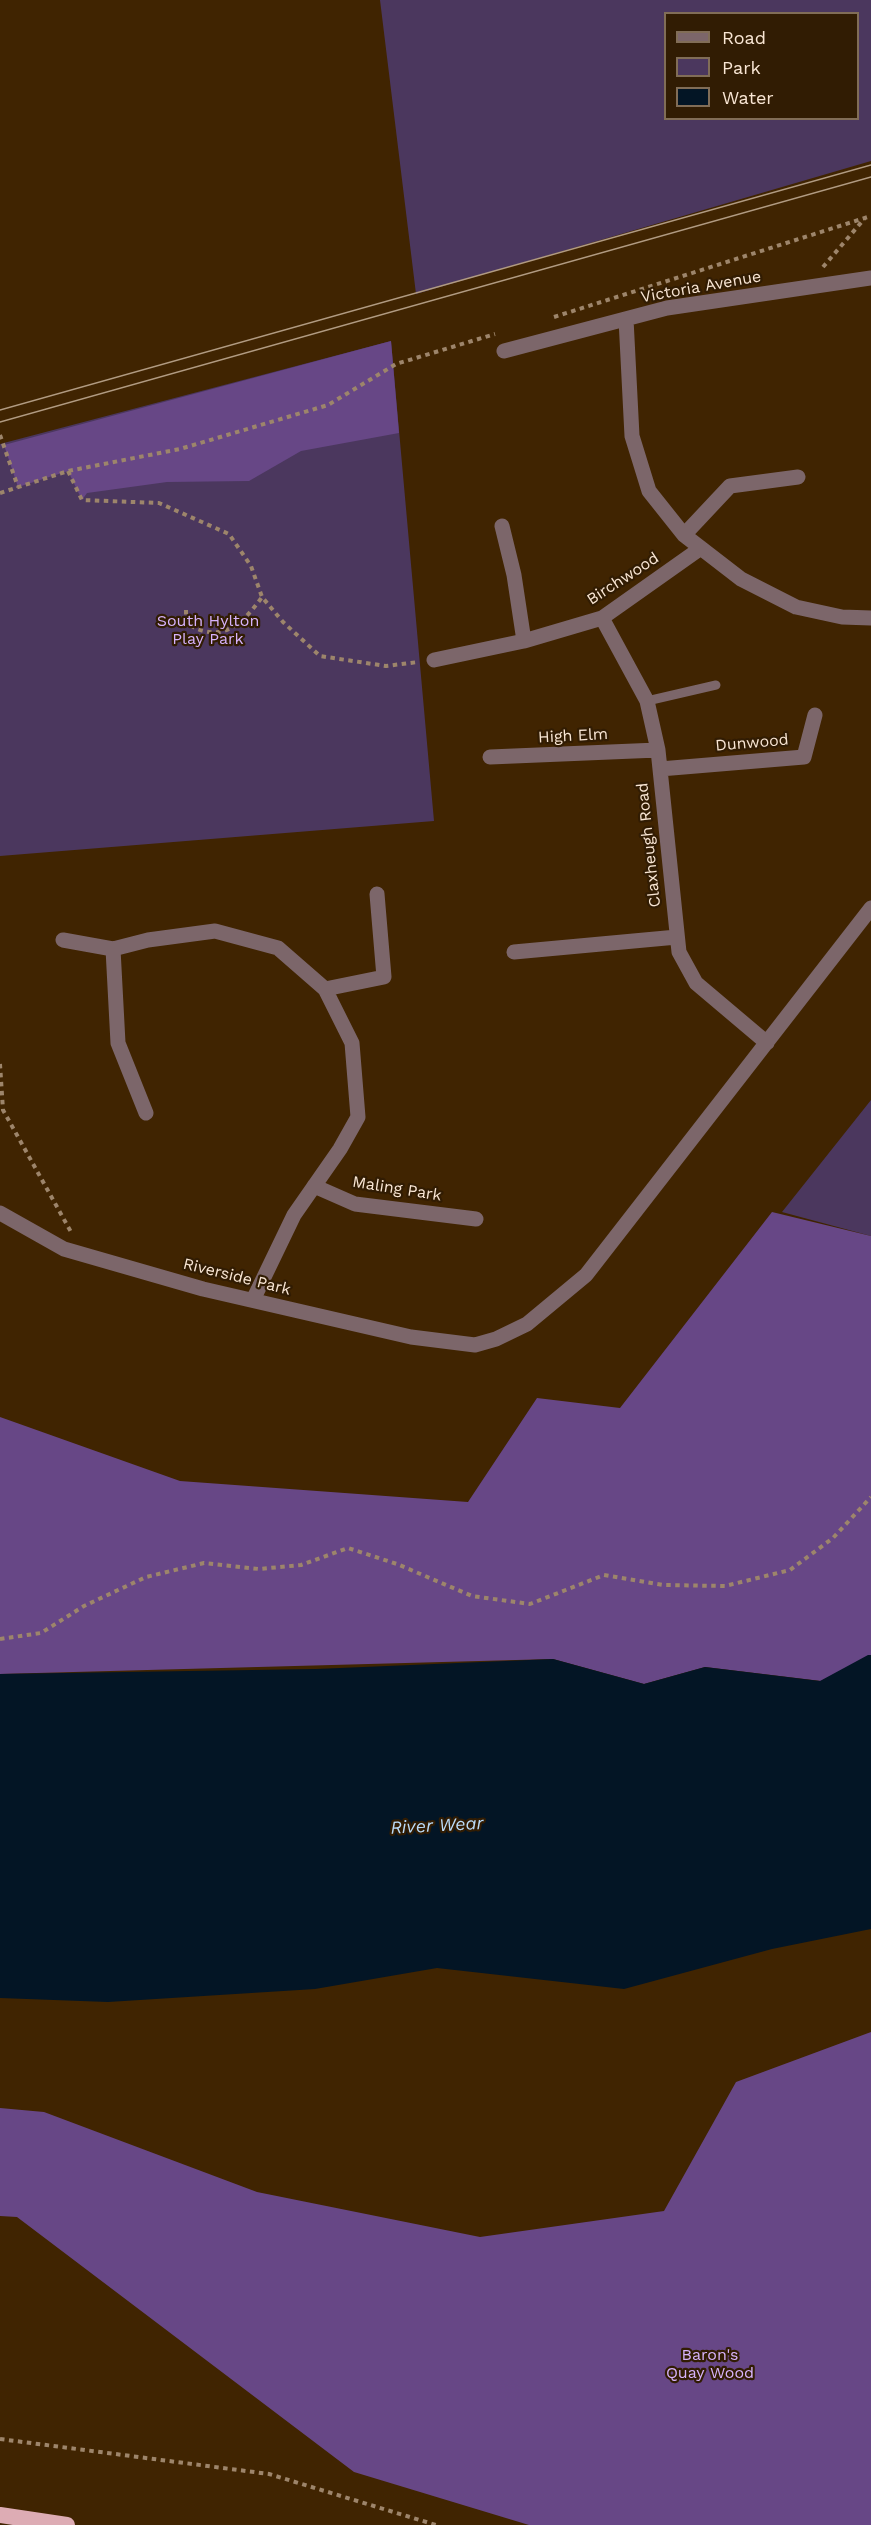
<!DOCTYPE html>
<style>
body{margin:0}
#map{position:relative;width:871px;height:2525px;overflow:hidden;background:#402401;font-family:"Work Sans",sans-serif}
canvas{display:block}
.legend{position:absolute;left:664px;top:12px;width:195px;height:108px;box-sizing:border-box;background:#311c03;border:2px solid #816d57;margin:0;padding:8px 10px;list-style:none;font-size:18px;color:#f9e6d4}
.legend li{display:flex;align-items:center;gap:12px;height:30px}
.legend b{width:30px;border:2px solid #816d57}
</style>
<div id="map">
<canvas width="871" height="2525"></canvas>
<ul class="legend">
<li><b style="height:8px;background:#7c666a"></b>Road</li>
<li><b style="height:16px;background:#4b375e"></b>Park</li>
<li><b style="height:16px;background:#031525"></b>Water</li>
</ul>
</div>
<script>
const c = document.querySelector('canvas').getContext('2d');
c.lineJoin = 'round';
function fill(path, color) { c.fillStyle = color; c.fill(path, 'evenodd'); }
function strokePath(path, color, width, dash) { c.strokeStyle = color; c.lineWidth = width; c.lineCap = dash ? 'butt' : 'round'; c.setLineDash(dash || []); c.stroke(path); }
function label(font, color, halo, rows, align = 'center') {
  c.font = font + ' "Work Sans",sans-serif'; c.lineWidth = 4.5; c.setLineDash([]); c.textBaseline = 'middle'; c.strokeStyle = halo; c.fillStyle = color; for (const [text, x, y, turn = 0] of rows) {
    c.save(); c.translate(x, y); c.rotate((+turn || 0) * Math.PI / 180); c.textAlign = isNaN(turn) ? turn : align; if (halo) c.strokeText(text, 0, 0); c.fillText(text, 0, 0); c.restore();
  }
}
fill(new Path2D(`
 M380,0H871V161L416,294ZM666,14H858V118H666Z
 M391,341L434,821L0,856V444Z
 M871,1100V1236L782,1212Z`), '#4b375e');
fill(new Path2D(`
 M391,341L399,433L301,451L249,481L167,482L87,493L82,500L68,471L18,487L4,445Z
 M772,1212L871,1236V1655L821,1681L705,1667L644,1684L553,1659L0,1674V1417L180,1481L468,1502L537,1398L620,1408Z
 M871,2032V2525H529L354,2472L17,2217L0,2216V2108L44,2112L257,2192L480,2237L664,2211L736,2082Z`), '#674786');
fill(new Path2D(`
 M868,1655H871V1929L772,1949L624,1989L437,1968L315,1989L108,2002L0,1998V1674L316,1669L553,1659L644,1684L705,1667L820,1681Z`), '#031525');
strokePath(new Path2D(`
 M823,267L865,218
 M554,317L871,216
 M0,435L18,487
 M68,471L82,500L159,503L229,534L251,566L262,597L283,622L320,656L386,666L418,662
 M0,493L68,471L180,449L328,405L396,364L495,334
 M186,610V623C220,645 242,625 262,597
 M0,1064L3,1110L71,1232
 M0,1639L41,1633L84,1606L146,1577L204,1563L259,1569L301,1565L348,1548L397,1564L472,1596L530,1604L604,1575L663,1585L725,1586L790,1570L833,1538L871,1497
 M0,2439L269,2474L436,2525`), '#9d856b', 4, [4.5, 4.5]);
strokePath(new Path2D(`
 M647,701L716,685`), '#7c666a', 9);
strokePath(new Path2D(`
 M626,319L632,436L649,491L684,535L741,579L796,607L842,617L871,618
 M504,351L667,308L871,278
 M502,526L514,575L524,641
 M684,535L730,486L798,477
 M602,618L647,701L658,750L679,952L696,983L767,1043
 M434,660L524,641L602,618L701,548
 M490,757L658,750
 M660,769L804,757L815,715
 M63,940L113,949L148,940L215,931L278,948L325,989L352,1043L358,1117L340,1149L294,1215L253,1300
 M113,949L118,1043L146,1113
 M514,952L677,937
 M325,989L384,977L377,894
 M314,1186L355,1204L476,1219
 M0,1213L64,1249L203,1289L411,1337L475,1345L496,1339L527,1324L586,1275L871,908`), '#7c666a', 15);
strokePath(new Path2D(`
 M0,2515L67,2525`), '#ddacb4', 16);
strokePath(new Path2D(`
 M0,410L871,165
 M0,422L871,177`), '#b19b82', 1.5);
label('16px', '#f9e6d4', '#311c03', [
 ["Victoria Avenue",701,287,-10],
 ["Birchwood",623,579,-33],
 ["High Elm",573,736,-3],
 ["Dunwood",752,743,-5],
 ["Claxheugh Road",649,845,-96],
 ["Maling Park",397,1189,9],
 ["Riverside Park",237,1277,14]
]);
label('16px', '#d7b3fc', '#311c03', [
 ["South Hylton",208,621],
 ["Play Park",208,639],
 ["Baron's",710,2355],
 ["Quay Wood",710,2373]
]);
label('italic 18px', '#bbdcf9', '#311c03', [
 ["River Wear",437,1826,-3]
]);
</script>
